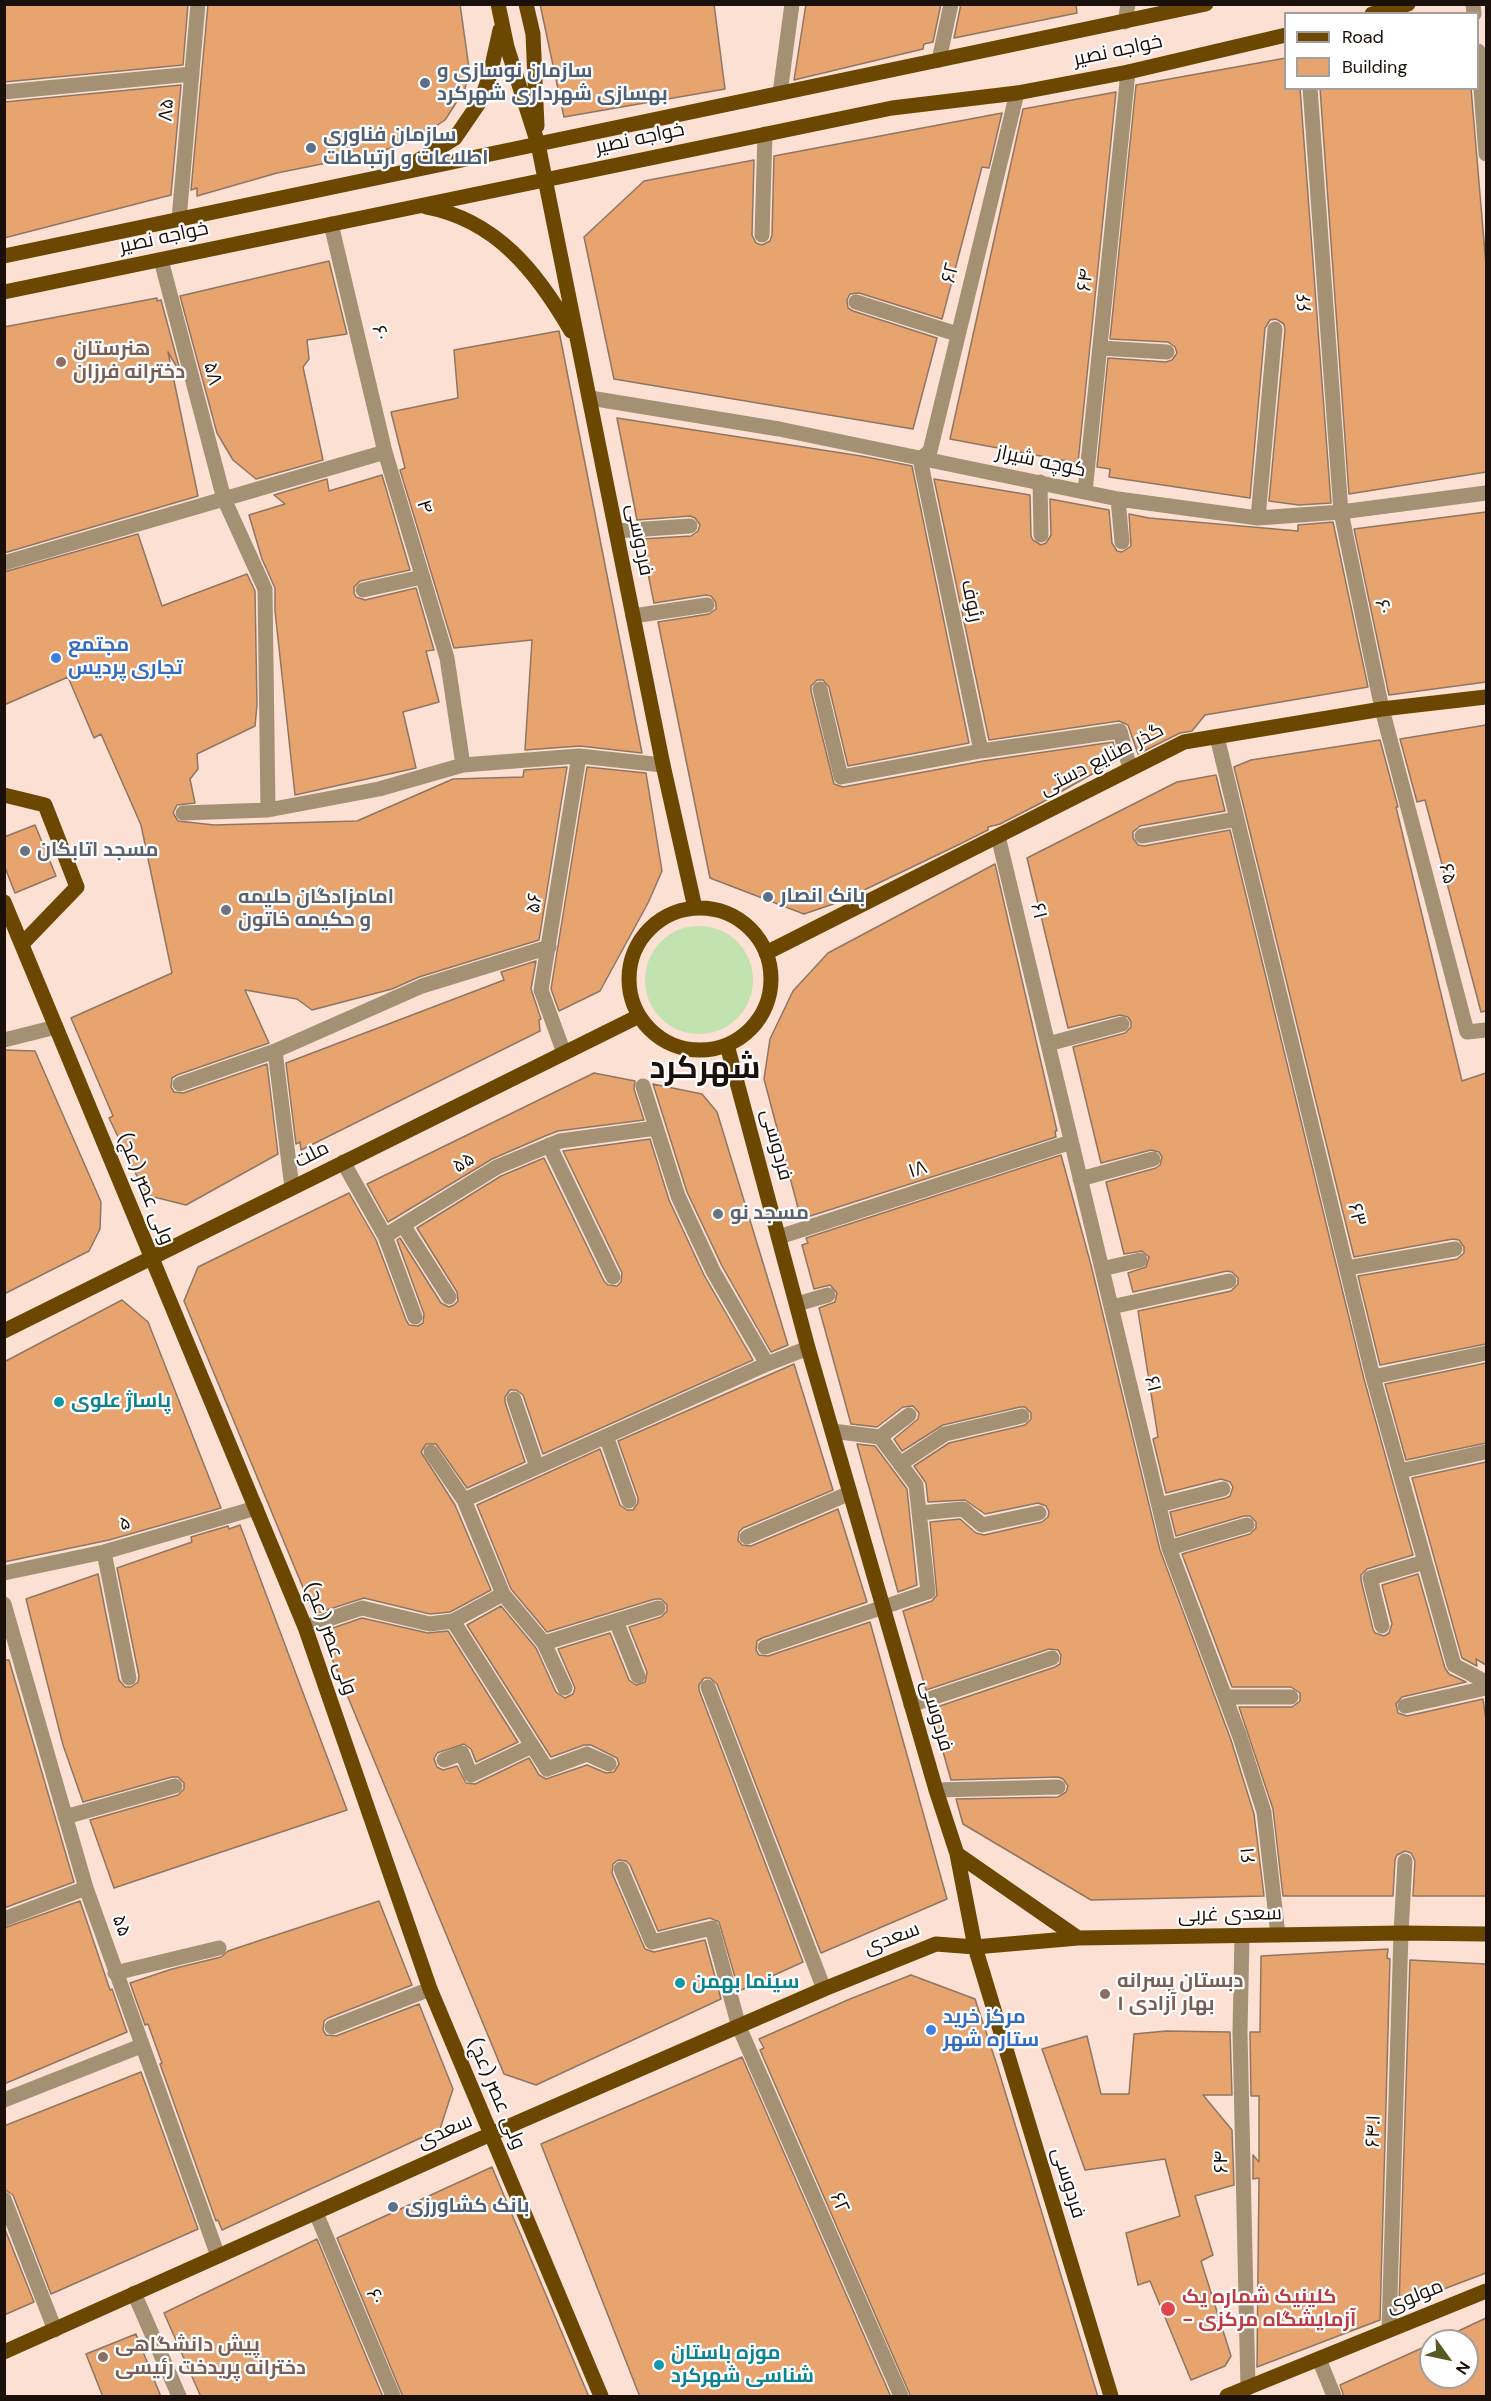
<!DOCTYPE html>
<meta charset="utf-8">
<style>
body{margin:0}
#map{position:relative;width:1491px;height:2401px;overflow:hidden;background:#fce0d4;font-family:"DM Sans",sans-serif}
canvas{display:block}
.frame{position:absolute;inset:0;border:6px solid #1b0f0a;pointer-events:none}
.legend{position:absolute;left:1284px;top:12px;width:195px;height:78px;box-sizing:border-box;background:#fff;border:2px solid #a49f9d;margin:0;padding:8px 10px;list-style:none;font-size:18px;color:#1b0f0a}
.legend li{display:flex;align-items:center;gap:12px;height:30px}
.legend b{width:30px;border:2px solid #a49f9d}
.north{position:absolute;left:1419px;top:2329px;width:60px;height:60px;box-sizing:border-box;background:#fff;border:2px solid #a49f9d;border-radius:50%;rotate:123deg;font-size:16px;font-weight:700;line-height:24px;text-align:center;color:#1b0f0a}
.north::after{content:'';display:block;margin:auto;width:21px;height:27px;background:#595926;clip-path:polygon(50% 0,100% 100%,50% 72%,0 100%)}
</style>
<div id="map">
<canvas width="1491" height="2401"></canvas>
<div class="frame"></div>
<ul class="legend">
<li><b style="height:8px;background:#6b4701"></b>Road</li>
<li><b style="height:16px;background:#e7a46f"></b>Building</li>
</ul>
<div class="north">N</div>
</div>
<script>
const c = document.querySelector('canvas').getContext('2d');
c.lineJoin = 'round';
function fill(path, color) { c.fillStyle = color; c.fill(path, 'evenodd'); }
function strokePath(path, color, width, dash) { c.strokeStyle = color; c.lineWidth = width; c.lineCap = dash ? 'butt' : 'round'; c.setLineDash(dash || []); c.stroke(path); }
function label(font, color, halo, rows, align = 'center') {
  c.font = font + ' "DM Sans",Cairo,sans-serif'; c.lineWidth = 4.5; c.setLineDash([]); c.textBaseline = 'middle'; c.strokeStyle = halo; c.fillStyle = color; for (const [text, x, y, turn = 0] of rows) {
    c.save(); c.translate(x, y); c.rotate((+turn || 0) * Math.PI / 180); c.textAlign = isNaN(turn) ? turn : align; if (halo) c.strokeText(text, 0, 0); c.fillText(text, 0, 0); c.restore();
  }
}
fill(new Path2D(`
 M645 980a54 54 0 1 1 108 0a54 54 0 1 1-108 0Z`), '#c2e3af');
const building = new Path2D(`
 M4,4H188L183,65L4,82Z
 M208,4H460L469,68L465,89L445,120L417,139L376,153L277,173L197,196V188L191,190Z
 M540,4H714L725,89L564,117Z
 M806,4H941L933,42L924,44L923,49L794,80Z
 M961,4H1076L1077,13L954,38Z
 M1286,58V88H1300L1331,503L1299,505L1269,501L1285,330L1284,324L1276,319L1270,320L1265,328L1250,498L1109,477L1110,469L1097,467L1108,358L1166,362L1172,360L1177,353L1175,347L1168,342L1110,339L1136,85Z
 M181,85L171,195L4,238V102Z
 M1320,88H1471L1486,265V472L1349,494Z
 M1116,92L1078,463L950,439L1023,109Z
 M1002,113L989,168L982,167L942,319L859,293L850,294L847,300L848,308L853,311L937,338L913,429L614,379L584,237L644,181L754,160L752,235L756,243L762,245L770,241L772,235L774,156Z
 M329,261L347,334L307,340L309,359L303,367L323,460L256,479L233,460L217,433L180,296Z
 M157,298V301L161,300L181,374L168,352L198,496L4,553V327Z
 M559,331L642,753L580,746L525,750L532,640L454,648L400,470L405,468L391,412L458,398L454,350Z
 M617,418L861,456L912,466L969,743L848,766L829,687L823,680H817L811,686V691L834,784L843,787L983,761L1113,742L1117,760L1039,804L1000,824L988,827V830L958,845L839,902L804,914L710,878L658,622L709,614L716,609V603L711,596L706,595L654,603L641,539L691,536L698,531L700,525L695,518L690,516L637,520Z
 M382,475L410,570L360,581L354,587V593L356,597L365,600L416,588L434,650L426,651L439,702L403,712L416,768L295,795L275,611V588L262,559L249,515L285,504L274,495L327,479L329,491Z
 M934,479L1030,495L1031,536L1033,540L1041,545L1046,543L1051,535L1050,499L1109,510L1112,543L1117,551L1122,552L1131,546L1129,514L1149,518L1298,531V525L1333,522L1368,687L1205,715L1192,731L1180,733L1138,754L1128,725L1119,721L989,740Z
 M1486,512V682L1389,695L1354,529Z
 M138,534L162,606L247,574L255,591L257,705L255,726L197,754L198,769L190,779L195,803L177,805L173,813L178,821L214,825L357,821L453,779L523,777L524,770L567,767L539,940L419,977L392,989L312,1010L297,999L245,990L269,1043L177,1075L172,1078L171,1087L174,1092L183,1093L267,1064L278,1154L186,1205L146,1195L109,1118L113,1116L71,1018L172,973L141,825L101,734L94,738L68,677L4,705V572Z
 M1486,725V1011L1481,1012L1425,800L1417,802L1400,739Z
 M1380,740L1398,807H1396L1462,1081L1486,1073V1344L1380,1365L1358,1276L1457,1259L1464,1253V1247L1459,1240L1453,1239L1354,1257L1234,767L1251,760Z
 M587,767L646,773L662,871L648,903L600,991L559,1011L551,989Z
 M1216,775L1225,811L1140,826L1133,832V838L1138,845L1144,846L1230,830L1364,1379L1413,1555L1367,1569L1361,1575V1580L1373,1629L1375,1633L1384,1636L1389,1633L1392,1624L1382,1585L1418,1574L1445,1668L1449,1674L1466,1682L1402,1697L1396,1704L1398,1713L1407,1716L1483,1699L1486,1720V1896H1413L1415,1861L1411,1853L1405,1851L1397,1855L1395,1860L1393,1896H1283L1273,1809L1239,1707H1292L1300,1701V1693L1291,1687H1232L1182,1554L1250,1534L1256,1528V1522L1250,1516H1244L1176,1536L1170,1512L1226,1498L1230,1496L1233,1487L1230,1482L1221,1479L1166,1493L1153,1439L1158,1437L1138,1311L1231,1291L1238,1284V1278L1232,1272L1227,1271L1133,1292L1128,1273L1146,1267L1149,1257L1142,1251L1124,1254L1106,1182L1156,1168L1160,1165L1162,1157L1159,1152L1151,1150L1101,1163L1073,1047L1125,1033L1131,1027V1022L1128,1017L1120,1015L1068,1028L1027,858L1177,782Z
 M35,825L56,876L15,893L4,865V837Z
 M995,864L1057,1131H1055L1056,1137L801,1219L764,1079L770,1039L793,991L828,953Z
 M536,961L531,989L541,1019L539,1020L540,1031L301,1150L300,1142L296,1144L286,1063L504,980L501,972Z
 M4,1050L35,1051L101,1202L100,1229L89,1251L4,1294Z
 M594,1073L635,1081L634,1089L644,1120L558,1131L545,1136L492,1159L388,1222L367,1184Z
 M653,1084L702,1094L717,1112L788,1345L771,1352L722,1266L687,1192Z
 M650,1139L669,1200L704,1275L753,1360L543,1454L523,1395L516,1390H510L505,1397V1402L525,1462L467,1488L436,1444H426L421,1452L455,1505L491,1590L450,1612L430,1614L364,1598L314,1614L184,1301L198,1267L349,1193L376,1240L406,1320L409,1325L418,1326L423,1323L424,1314L397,1240L400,1238L441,1303L449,1307L454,1305L458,1301L457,1292L417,1228L501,1176L544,1158L604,1281L608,1285L617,1286L621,1282L622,1273L563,1151Z
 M1061,1155L1091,1265L1160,1550L1231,1740L1254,1814L1264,1896L1091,1900L963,1824L956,1799L1058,1797L1066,1792L1068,1786L1063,1779L1058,1777L951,1780L931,1709L1055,1667L1060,1664L1061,1655L1058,1650L1049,1649L926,1690L903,1611L932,1601L937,1595L930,1522L960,1519L976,1533L984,1535L1042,1522L1048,1517L1049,1512L1046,1506L1038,1503L985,1514L965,1500L928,1502L926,1483L914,1466L949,1443L1025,1425L1031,1419V1413L1025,1407H1020L943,1425L902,1451L894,1439L918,1419L919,1413L913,1406L903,1407L877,1427L851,1424L819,1308L835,1302L837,1293L830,1285L814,1289L802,1245L808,1243L806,1238Z
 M122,1300L148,1322L221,1508L109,1540L4,1562V1362Z
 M1486,1363V1443L1406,1460L1385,1384Z
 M794,1364L833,1490L743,1528L739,1532L738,1540L742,1545L751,1546L838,1509L867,1602L762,1638L757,1641L756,1650L759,1655L768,1656L870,1622L947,1899L821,1953L717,1684L710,1678H704L699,1685V1690L803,1962L739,1991L719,1922L710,1918L658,1931L630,1865L626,1861L618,1860L613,1864L612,1873L645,1949L654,1952L705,1940L721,1999L536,2085L504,2074L321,1632L362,1618L428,1633L448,1631L518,1742L476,1762L471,1749L464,1744L437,1753L434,1759L437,1767L443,1770L457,1766L466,1783L475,1784L529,1758L539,1775L546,1779L587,1765L606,1773L614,1772L619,1764L617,1758L591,1745H584L551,1757L467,1625L501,1606L536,1648L556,1692L565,1698L573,1694L575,1688L558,1649L610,1633L629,1680L636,1685L645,1682L647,1672L629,1627L661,1617L667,1611V1605L661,1599H655L547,1632L511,1589L477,1505L600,1449L620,1505L627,1510H633L638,1503V1498L618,1441Z
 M857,1444L875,1446L907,1489L917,1585L898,1592Z
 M1486,1462V1665L1476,1659L1477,1666L1462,1658L1412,1478Z
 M240,1525L347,1810L114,1888L90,1820L178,1795L184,1789V1783L178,1777H172L83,1802L63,1745L26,1599L98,1574L119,1680L125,1687H131L138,1682L139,1676L117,1568L192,1542L191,1537L228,1526L229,1529Z
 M4,1660H9L74,1882L4,1908Z
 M80,1901L110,1990L112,1989L127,2032L4,2084V1928Z
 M379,1901L412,1985L328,2018L324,2021L323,2030L326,2035L336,2036L419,2004L453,2089L440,2129L222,2230L218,2220L216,2221L160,2064L162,2063L148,2024L145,2025L130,1983L172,1969L221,1957L228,1951Z
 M1388,1949L1387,1958L1390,1959L1380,2320L1257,2367L1259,2178L1253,2179V2155L1259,2162V2096H1251L1250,2032H1260L1261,1956Z
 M1410,1960L1486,1964V2273L1399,2306Z
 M911,1975L975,1999L996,2062L1098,2397H911L760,2050L764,2048L759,2039L850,1999Z
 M1166,2031L1230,2032L1232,2095H1203L1232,2130L1234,2185L1195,2196L1213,2255L1201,2261L1231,2356L1225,2366L1191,2380L1150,2281L1138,2285L1126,2233L1180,2216L1165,2159L1085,2170L1042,2049L1087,2036L1101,2094H1129L1134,2034Z
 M742,2057L891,2397H640L541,2144Z
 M141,2072L198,2229L51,2294L13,2195L4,2189V2126Z
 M492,2167L589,2397H403L337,2238Z
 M4,2227L34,2302L4,2315Z
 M317,2239L383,2397H201L164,2313Z
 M1486,2318V2397H1344L1340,2385L1431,2344V2377H1467V2341H1437Z
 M136,2334L161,2397H103L86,2354Z`);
fill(building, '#e7a46f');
strokePath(building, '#907662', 1.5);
strokePath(new Path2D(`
 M1473,4L1474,14
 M1125,22L1128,4
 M1478,51L1486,154
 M939,60L951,4
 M1310,88L1341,512L1382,709L1467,1032L1486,1030
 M4,92L192,74
 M780,93L792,4
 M179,219L198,4
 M331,224L385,452L447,658L463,765L579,756L663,765
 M762,235L765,134
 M161,260L224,499L265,589L268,810
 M856,302L957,334
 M1100,348L1167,352
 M590,398L779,429L1118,499L1258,518L1341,512L1486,493
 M1040,482L1041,535
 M1085,492L1128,72
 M1118,499L1122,542
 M1258,518L1275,329
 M616,531L690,526
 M4,563L385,452
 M363,590L422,577
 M633,616L707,605
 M820,689L841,777L981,751L1120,731L1130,769
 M1217,737L1373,1377L1454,1665L1486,1682
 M981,751L920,459L930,451L1017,93
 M183,813L268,810L379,789L463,765
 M998,836L1169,1548L1240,1737L1264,1812L1278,1935
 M1142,836L1237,819
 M4,1040L56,1027
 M1048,1044L1122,1024
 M275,1051L292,1188
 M564,1053L541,990L579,756
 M180,1084L275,1051L422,986L549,947
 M643,1086L678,1196L713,1271L767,1364
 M549,1145L613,1277
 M343,1162L385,1236L497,1167L560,1141L656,1128
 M1080,1179L1153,1159
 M403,1225L449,1297
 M385,1236L415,1317
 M779,1237L1071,1142
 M1347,1268L1455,1249
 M1102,1269L1140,1260
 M797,1304L828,1295
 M1111,1307L1229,1281
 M1373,1377L1486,1353
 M514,1399L537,1467
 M606,1436L629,1501
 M880,1437L909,1415
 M431,1452L464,1500L503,1594L544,1643L658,1608
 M900,1464L945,1434L1022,1416
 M1400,1471L1485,1452
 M464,1500L767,1364L808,1348
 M1159,1505L1223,1489
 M919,1513L963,1509L982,1525L1039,1513
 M747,1537L850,1493
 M1169,1548L1247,1525
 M104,1552L129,1678
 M4,1573L104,1552L256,1508
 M4,1604L86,1888L218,2256
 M453,1621L547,1769L587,1754L609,1764
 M616,1621L638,1676
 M1382,1626L1370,1578L1425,1562
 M305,1627L362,1608L430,1624L453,1621L503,1594
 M544,1643L565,1688
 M765,1647L928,1592L916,1485L880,1437L832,1431
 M708,1687L824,1989
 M1225,1697H1291
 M911,1705L1052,1658
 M1405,1706L1486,1688
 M444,1760L462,1753L471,1775L532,1746
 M936,1790L1058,1787
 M65,1817L175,1786
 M621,1869L652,1942L712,1928L739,2027L901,2396
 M4,1919L86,1888
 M1242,1936L1240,2032L1248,2388
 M115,1973L219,1948
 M332,2027L430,1989
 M4,2100L141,2046
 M4,2199L55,2330
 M316,2213L393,2396
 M134,2293L179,2396
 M1389,2330L1401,1933L1405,1861
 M1319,2359L1334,2396`), '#a49073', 15);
strokePath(new Path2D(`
 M498,4L507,47L538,144L663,765L695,908
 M526,4L533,34L537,126
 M1372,14L1408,4
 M411,165L455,138L481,100L490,75L500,30
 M426,207C496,220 537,272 571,331
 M4,256L1206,4
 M4,292L892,108L1017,93L1128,72L1286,35
 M4,795L45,805L77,887L22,944
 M4,902L305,1627L430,1989L601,2396
 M629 979a71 71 0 1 1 142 0a71 71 0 1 1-142 0Z
 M766,953L1184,742L1382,709L1486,697
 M727,1045L808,1348L936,1790L957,1854L975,1947L1111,2396
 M4,1331L639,1016
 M957,1854L1078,1938
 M4,2352L491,2134L824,1989L936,1944L975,1947L1078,1938L1401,1933L1486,1934
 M1227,2396L1486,2291`), '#6b4701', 15);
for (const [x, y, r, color] of [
 [425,83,6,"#5c6f8a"],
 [311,148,6,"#5c6f8a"],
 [61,362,6,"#8d6e63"],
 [56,658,6,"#3f7fe0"],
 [25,851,6,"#6b7280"],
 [768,897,6,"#5c6f8a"],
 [226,910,6,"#6b7280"],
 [718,1214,6,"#6b7280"],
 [59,1402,6,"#0f9aa8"],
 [680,1983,6,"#0f9aa8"],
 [1105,1994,6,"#8d6e63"],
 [931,2030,6,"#3f7fe0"],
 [393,2207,6,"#5c6f8a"],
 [1168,2309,8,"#e0444e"],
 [103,2357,6,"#8d6e63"],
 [659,2365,6,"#0f9aa8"]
]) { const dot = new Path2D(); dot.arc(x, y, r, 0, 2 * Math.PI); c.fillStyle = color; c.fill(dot); strokePath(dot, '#fff', 2); }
label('20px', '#1b0f0a', '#fff', [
 ["خواجه نصیر",1118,51,-12],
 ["۸۵",167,110,-85],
 ["خواجه نصیر",640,139,-12],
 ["خواجه نصیر",164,238,-12],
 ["۶۲",951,273,-76],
 ["۶۴",1086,280,-84],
 ["۶۶",1305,302,-94],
 ["۶۰",379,333,77],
 ["۵۸",212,374,75],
 ["کوچه شیراز",1041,462,12],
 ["۴",424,507,73],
 ["فردوسی",639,540,79],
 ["رئوف",971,601,78],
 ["۶۰",1382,607,78],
 ["گذر صنایع دستی",1102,760,-27],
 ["۶۵",1447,874,75],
 ["۵۶",535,903,-81],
 ["۶۱",1038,911,76],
 ["فردوسی",776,1145,75],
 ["ملت",312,1155,-27],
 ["۵۵",464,1163,-32],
 ["۱۸",918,1170,-18],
 ["ولی عصر (عج)",145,1189,68],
 ["۶۳",1356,1215,76],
 ["۶۱",1152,1384,76],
 ["۵",125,1524,-16],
 ["ولی عصر (عج)",330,1639,70],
 ["فردوسی",936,1716,74],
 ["۶۱",1249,1855,-96],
 ["سعدی غربی",1230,1915,-1],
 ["۵۵",121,1926,70],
 ["سعدی",892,1939,-21],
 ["ولی عصر (عج)",496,2094,67],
 ["۶۴.۱",1374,2131,-88],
 ["سعدی",445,2132,-24],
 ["۶۴",1222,2162,-91],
 ["فردوسی",1068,2183,73],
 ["۶۲",839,2203,66],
 ["۶۰",374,2297,67],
 ["مولوی",1415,2297,-22]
]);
label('bold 20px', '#4e5e75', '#fff', [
 ["سازمان نوسازی و",437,72],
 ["بهسازی شهرداری شهرکرد",437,95],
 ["سازمان فناوری",323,136],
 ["اطلاعات و ارتباطات",323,159],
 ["بانک انصار",780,897],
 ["بانک کشاورزی",405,2207]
], 'left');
label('bold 20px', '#785e54', '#fff', [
 ["هنرستان",73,350],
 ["دخترانه فرزان",73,373],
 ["دبستان پسرانه",1117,1982],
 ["بهار آزادی ۱",1117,2005],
 ["پیش دانشگاهی",115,2346],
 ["دخترانه پریدخت رئیسی",115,2369]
], 'left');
label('bold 20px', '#366cbe', '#fff', [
 ["مجتمع",68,646],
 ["تجاری پردیس",68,669],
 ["مرکز خرید",943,2018],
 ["ستاره شهر",943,2041]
], 'left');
label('bold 20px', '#5b616d', '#fff', [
 ["مسجد اتابکان",37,851],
 ["امامزادگان حلیمه",238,898],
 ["و حکیمه خاتون",238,921],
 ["مسجد نو",730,1214]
], 'left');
label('bold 20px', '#0d838f', '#fff', [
 ["پاساژ علوی",71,1402],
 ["سینما بهمن",692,1983],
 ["موزه باستان",671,2354],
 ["شناسی شهرکرد",671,2377]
], 'left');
label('bold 20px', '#be3a42', '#fff', [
 ["کلینیک شماره یک",1182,2298],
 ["- آزمایشگاه مرکزی",1182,2321]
], 'left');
label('bold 32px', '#1b0f0a', '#fff', [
 ["شهرکرد",705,1070]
]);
</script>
